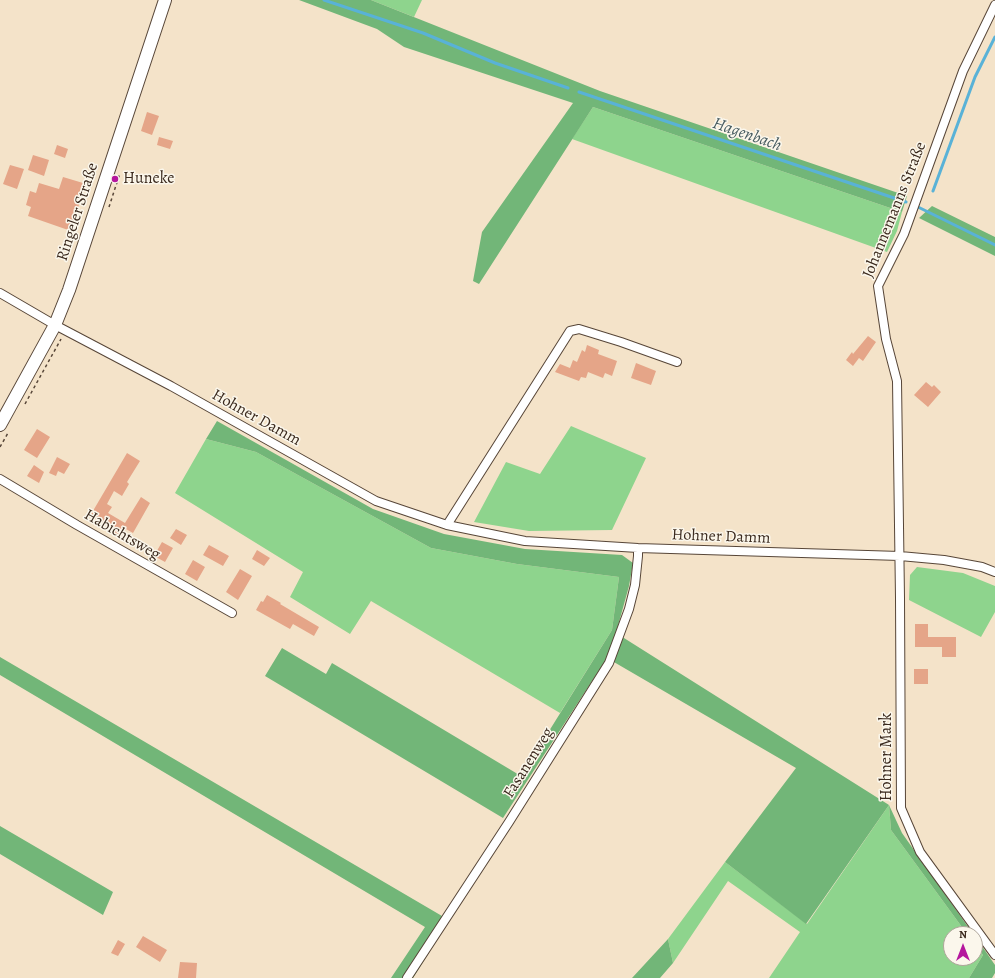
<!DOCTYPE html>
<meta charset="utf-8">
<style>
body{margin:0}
#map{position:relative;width:995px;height:978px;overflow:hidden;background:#f4e3c9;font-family:Alegreya,serif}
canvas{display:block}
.north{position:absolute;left:943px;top:926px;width:40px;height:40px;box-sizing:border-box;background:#fbf7ec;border:1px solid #aea59a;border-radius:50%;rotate:0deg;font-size:11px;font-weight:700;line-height:16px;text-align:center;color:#3b2a1e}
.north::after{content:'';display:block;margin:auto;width:14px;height:18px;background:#b5179e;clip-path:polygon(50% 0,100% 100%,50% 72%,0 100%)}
</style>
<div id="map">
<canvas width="995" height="978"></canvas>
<div class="north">N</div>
</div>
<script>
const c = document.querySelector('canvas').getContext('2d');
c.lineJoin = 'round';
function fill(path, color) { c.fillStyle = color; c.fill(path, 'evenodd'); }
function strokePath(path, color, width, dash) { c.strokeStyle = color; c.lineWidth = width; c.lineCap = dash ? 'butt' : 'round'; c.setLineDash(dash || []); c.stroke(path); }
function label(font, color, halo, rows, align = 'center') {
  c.font = font + ' Alegreya,serif'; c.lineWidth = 3; c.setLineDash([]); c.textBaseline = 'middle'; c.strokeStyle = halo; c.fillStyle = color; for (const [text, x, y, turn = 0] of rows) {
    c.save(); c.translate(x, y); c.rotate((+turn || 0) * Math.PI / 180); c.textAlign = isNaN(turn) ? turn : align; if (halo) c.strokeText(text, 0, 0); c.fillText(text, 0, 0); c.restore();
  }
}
fill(new Path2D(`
 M371,0H422L414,17Z
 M593,107L902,212L897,231L887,252L572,139Z
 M571,426L646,458L612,530L529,531L474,522L506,462L540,474Z
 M206,439L256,452L431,548L517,564L619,577L612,630L560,713L371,601L350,634L290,597L303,572L175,493Z
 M917,567L963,573L995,586V612L981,637L909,600L910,575Z
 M889,805L891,830L967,934H951V958H975V944L983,955L969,978H769L800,932L728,881L673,963L668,939L725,862L807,924Z`), '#8ed48d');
fill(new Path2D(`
 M299,0H371L600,91L907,196L902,212L593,107L479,284L473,281L482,232L573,103L404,47L377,29Z
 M932,206L995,237V256L919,218Z
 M217,421L373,509L444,534L525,549L622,555L633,563L629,586L616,633L889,805L902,833L973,934H967L891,830L889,805L806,924L725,862L796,768L607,658L503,818L265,676L282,648L326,674L332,663L521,776L612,630L619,577L517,564L431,548L256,452L206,439Z
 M0,657L442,916L447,924L413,978H391L425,927L0,675Z
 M0,826L113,892L103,915L0,854Z
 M975,936L995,965V973L992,978H969L983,955L975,944Z
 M668,939L673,963L660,978H632Z`), '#72b678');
strokePath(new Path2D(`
 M324,0L423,33L495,63L568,88
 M579,92L906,202
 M933,191L975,77L995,37
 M918,207L995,245`), '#59b2d7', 3);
fill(new Path2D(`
 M147,112L159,116L152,135L141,131Z
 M159,137L173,141L170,149L157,145Z
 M57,145L68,149L65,158L54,154Z
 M33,155L49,160L44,176L28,170Z
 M10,165L24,169L17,189L3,184Z
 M63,177L83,183L78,197L81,198L71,231L28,216L31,207L26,205L30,191L36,193L39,183L59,189Z
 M868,336L876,342L863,361L859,358L853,366L846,360L852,352L853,354Z
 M587,345L599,350L598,354L617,361L612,376L605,373L603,378L588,372L586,378L581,377L579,381L555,372L560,364L570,368L573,360L577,362L582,350L585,352Z
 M636,363L656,371L651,385L631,378Z
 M926,382L932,387L934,385L941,392L928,407L914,395Z
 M37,429L50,437L37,458L24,450Z
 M127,453L140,461L127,482L129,484L122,496L114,491L107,504L112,507L108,513L125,523L141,497L150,503L133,533L126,529L121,537L112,532L113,529L90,516Z
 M57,457L70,464L64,474L58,471L56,476L49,473Z
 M34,465L44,472L39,483L27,476Z
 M176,529L187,535L181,545L170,538Z
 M162,542L173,548L165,562L154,556Z
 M209,545L229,556L223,566L203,555Z
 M257,550L270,558L264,566L252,559Z
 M193,560L205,567L197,581L185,574Z
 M240,569L252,576L238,600L226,592Z
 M267,595L281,603L280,604L319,627L314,636L293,624L290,629L256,610L261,601L263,602Z
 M915,624H928V637H956V657H942V647H915Z
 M914,669H928V684H914Z
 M143,936L167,950L160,962L136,947Z
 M118,940L125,944L118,956L111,953Z
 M180,962L197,963L196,978H178Z`), '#e5a588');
const street = new Path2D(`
 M995,5L963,71L904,234L878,286L886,339L897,381L900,598L901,808L920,852L995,955
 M0,293L55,325L171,386L376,501L447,525L525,541L638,548L900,556L944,560L982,567L995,572
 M0,479L77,525L232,613
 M447,525L570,331L579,329L621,342L677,362
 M407,978L509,822L609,663L629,609L635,585L638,556V548`);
const secondary = new Path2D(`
 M0,425L55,325L69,290L165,0`);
strokePath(street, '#574638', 10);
strokePath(secondary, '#574638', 14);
strokePath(new Path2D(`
 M109,207L120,173
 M25,404L61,339
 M0,447L8,433`), '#574638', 1.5, [3, 3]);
strokePath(street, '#fff', 8);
strokePath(secondary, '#fff', 12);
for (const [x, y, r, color] of [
 [115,179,4,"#b5179e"]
]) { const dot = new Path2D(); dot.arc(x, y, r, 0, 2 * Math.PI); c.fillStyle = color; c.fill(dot); strokePath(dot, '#fbf7ec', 1.5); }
label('16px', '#3b2a1e', '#fbf7ec', [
 ["Huneke",123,179]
], 'left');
label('16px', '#3b2a1e', '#fbf7ec', [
 ["Johannemanns Straße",895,210,-68],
 ["Ringeler Straße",78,212,-72],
 ["Hohner Damm",256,418,29],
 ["Habichtsweg",122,535,30],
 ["Hohner Damm",721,537,2],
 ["Hohner Mark",887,757,-90],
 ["Fasanenweg",529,763,-58]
]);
label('italic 17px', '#465a5f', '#fbf7ec', [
 ["Hagenbach",747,135,19]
]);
</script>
